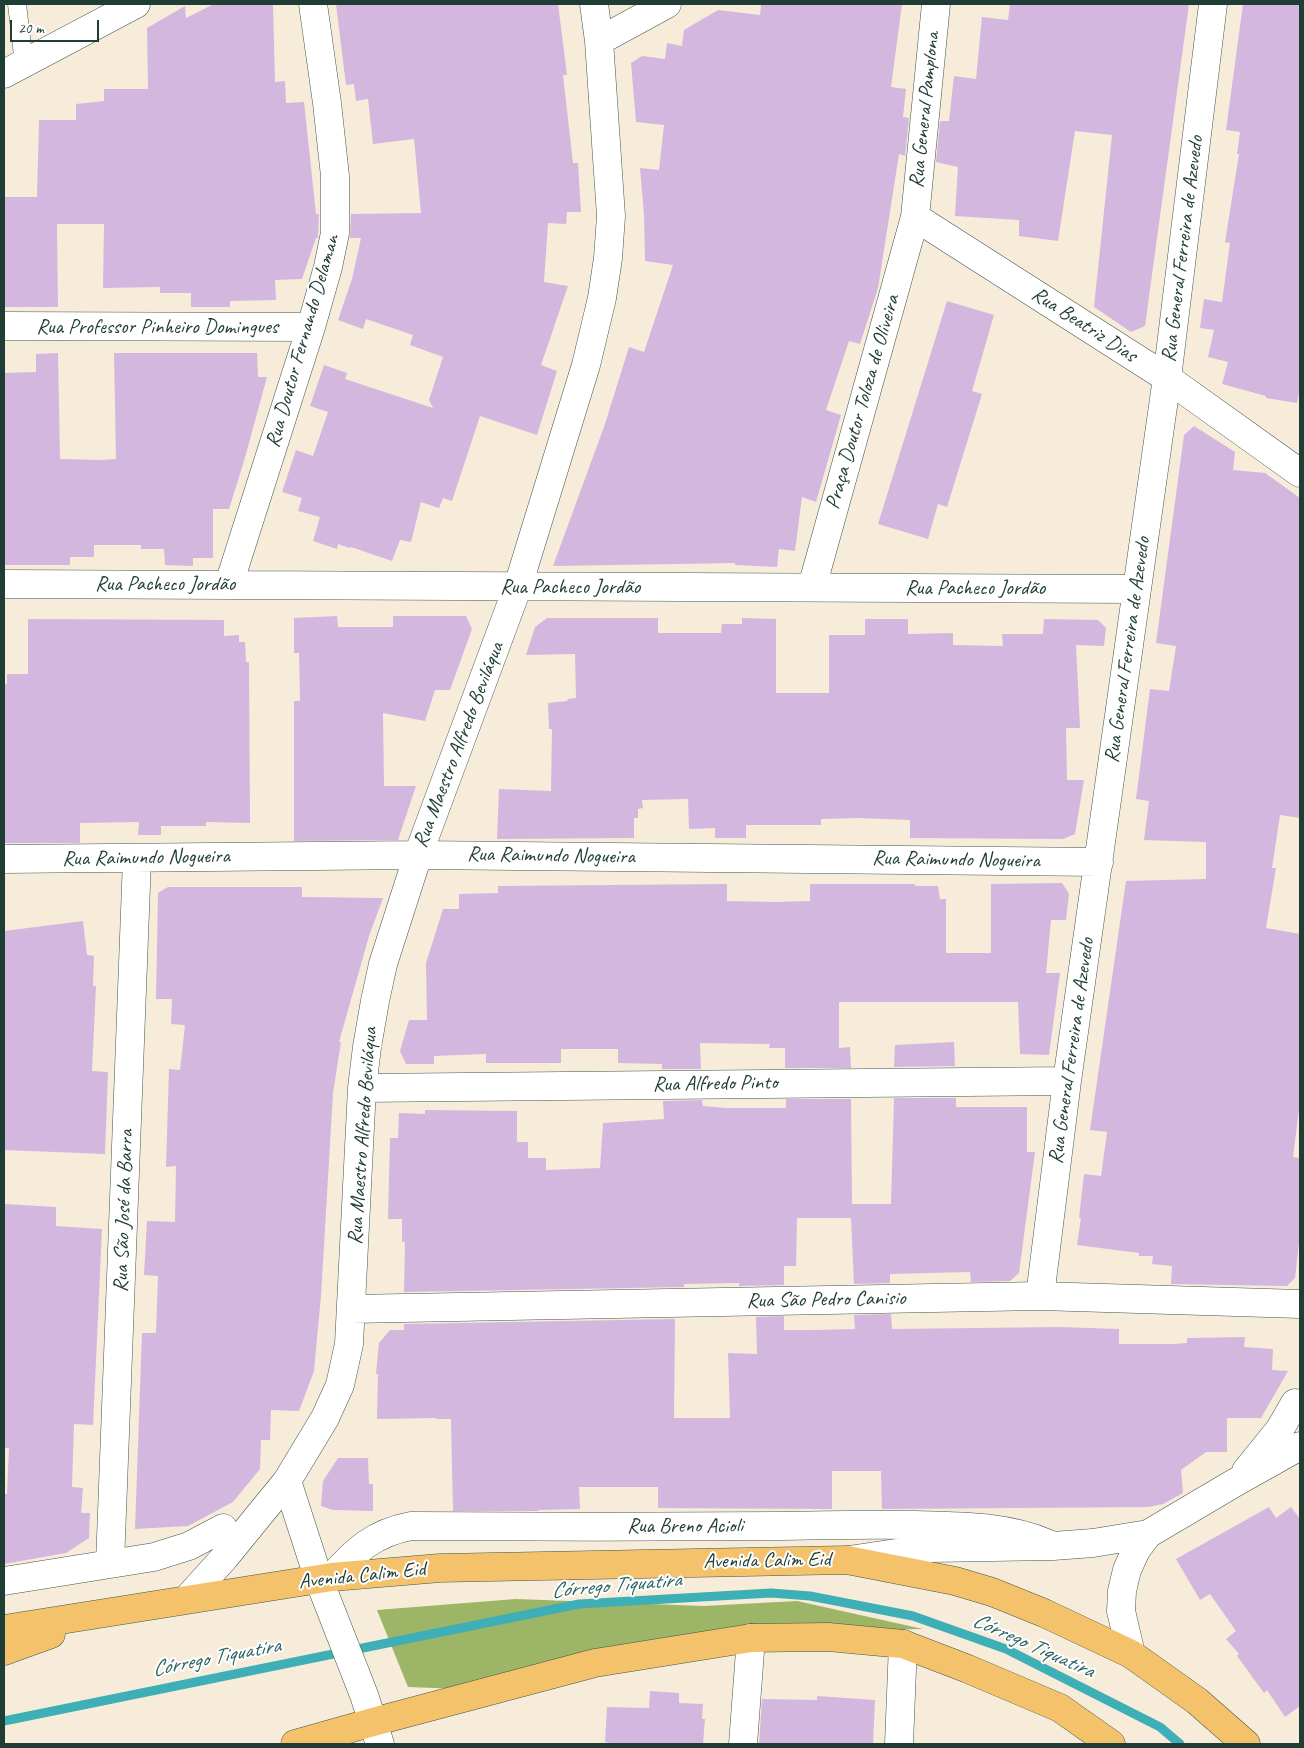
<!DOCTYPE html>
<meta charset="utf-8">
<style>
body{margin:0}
#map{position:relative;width:1304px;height:1748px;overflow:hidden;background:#f6ecd9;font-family:Caveat,sans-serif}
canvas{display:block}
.frame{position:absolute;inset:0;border:5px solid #1f3d34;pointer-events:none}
.scale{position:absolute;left:10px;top:20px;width:89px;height:22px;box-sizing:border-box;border:2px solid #1f3d34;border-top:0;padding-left:6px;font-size:15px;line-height:18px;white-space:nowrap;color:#1f3d34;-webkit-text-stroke:4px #fff;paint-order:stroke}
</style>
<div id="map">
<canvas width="1304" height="1748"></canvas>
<div class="frame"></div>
<div class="scale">20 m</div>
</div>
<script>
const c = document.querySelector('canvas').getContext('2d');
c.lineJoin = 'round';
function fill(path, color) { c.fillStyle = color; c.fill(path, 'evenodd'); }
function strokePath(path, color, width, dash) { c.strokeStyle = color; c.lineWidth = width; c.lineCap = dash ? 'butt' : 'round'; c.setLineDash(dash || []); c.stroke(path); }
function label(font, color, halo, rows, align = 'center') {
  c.font = font + ' Caveat,sans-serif'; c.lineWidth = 4; c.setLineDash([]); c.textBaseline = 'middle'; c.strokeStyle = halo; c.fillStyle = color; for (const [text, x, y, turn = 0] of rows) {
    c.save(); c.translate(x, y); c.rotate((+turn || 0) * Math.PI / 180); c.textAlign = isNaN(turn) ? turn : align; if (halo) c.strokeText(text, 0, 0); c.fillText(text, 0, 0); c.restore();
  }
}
fill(new Path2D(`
 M516,1599L704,1606L797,1601L923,1629L709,1633L634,1643L462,1689L408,1687L377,1610Z`), '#9db566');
strokePath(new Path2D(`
 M4,1721L579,1604L771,1593L810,1596L913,1616L1006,1649L1160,1727L1180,1744`), '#3fafb7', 9);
fill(new Path2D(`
 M214,4H273L275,82L285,81L286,103L304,102L316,214H319L318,238H316L302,279L275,280L276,300L230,301V307H191V293H160V287L103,288L104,224H57L58,307H4V197H37L39,120H76V104L104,101V89H148L147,28L185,6L186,18Z
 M336,4H558L567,75H563L573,163H578L581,212H567L566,224L548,223L544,282L568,286L541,365L557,371L537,435L480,416L452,501L443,498L439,508L421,502L411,542L400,540L392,561L351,547L350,548L338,544L337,549L313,541L320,517L298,511L302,498L282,492L296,450L313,456L328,412L310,406L324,365L347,373L345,379L433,408L429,400L443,357L410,345L413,335L366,319L363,329L338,320L352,279L361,238H350L351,214L421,213L414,139L373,144L368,99L356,101L354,84L346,85Z
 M761,4H902L891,87L906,89L903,117L909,118L905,156L899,154L878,288L860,344L849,341L826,410L841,415L816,502L802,497L795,551L779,549L777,567L735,565V563L553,566L605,424L629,347L644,352L673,265L645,261L644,215L640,168L659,170L664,125L636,122L631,63L642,56L665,59L667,43L682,46L684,30L718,10L760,15Z
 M1010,4H1189L1145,326L1131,332L1094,307L1112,135L1075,131L1058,241L1019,236V220L955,216L958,167L936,162L940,121H949L954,76L976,79L982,17L1008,20Z
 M1243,4H1300V386L1297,403L1266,398V396L1222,384L1228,362L1208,357L1214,330L1200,328L1204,299L1222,302L1230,243L1225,242L1239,154H1237L1240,132L1226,130Z
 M947,301L994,315L972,391L982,394L947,507L938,504L928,539L878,524Z
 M58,353L60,459L99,460L116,459L114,353H257L258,377H267L244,461L229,509H213V558H193V566L165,565L164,549H141V545H94V557H70V565H4V373L36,372V354Z
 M1194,426L1235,452L1233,470L1265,473L1300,498V818L1280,815L1272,868H1276L1266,928L1300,934V1101L1293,1157L1300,1158V1234L1295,1278L1287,1286L1171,1284L1172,1266L1152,1264L1153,1256H1139V1253L1077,1245L1081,1218H1079L1084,1174L1101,1176L1107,1132L1090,1130L1126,881L1206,879V842L1144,840L1149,801L1136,799L1150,689L1169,691L1176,646L1156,643L1184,435Z
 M337,616L338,627H393V616H466L472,629L450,690H435L425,721L383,713L384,786H416L398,840L294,841V701H300L299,653H294V618Z
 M547,618H658V633H721L722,624H742V618L776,619V693H829V635H865V619H908V634L953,633V645L1003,646L1002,634H1043L1044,619L1098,620L1106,628L1104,646L1076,645L1080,728H1066L1067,780H1084L1075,834L1063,839L910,838V820L859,818L821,819V825H746V838H715V828L689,829L688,799L642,800L643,808L638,809V818H634V838L497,839L499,789L551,791L552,729H549L548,703L567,701L568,699L576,698L575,654L526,655L535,627Z
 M28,619L224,620V636L239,635V642H245L246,662H249L250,823L206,822V826H161V835H138L139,822L80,823V843H4V684H7V674H28Z
 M1062,883L1069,894L1066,920H1051L1046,973H1060L1049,1055L1020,1054L1018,1002H839V1048L850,1047L851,1068H785V1048H769L770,1044L700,1043L701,1069H662V1064L618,1063V1049H561V1063H486V1054L434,1056V1064H406L400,1051L409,1020H427L426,963L443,909H459V894L498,893V886L727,884V901L776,902L810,901V884H915V886H938L940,899H946V953H991V884Z
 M168,887H302V897L383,898L369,936L339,1042H341L333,1093L321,1296L314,1371L299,1411L271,1410L270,1440H261L260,1469L233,1502L188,1526L135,1529L142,1333H156L158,1276L144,1275L147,1221L175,1222L176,1166L166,1167L169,1069L180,1070L185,1025L171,1024L172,999H156L158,893Z
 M83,921L87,955L94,956L93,986H96L92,1071L108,1072L105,1154L4,1150V931Z
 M954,1042L955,1066L894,1067L895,1045Z
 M894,1098H956V1107H1027V1152H1035L1019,1273L1010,1281L971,1282L970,1272L890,1274V1283L854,1284L851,1218H797L796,1266H784V1285L739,1286V1283L684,1284V1287L404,1292L405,1242H402V1219H388L390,1138H398L399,1113L425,1114V1110L517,1111V1142H528V1158H546V1170L600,1168L603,1123L664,1119L663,1101L702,1100L703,1106L725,1108H786V1099H851L852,1204H891Z
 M4,1204L56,1207V1226L102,1229L93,1425L74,1424L72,1487L83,1488L81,1513H90L89,1538L66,1553L4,1564V1494H7L9,1448H4Z
 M891,1314L892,1329L1060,1327L1119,1329V1344H1173L1187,1343V1338L1245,1337L1244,1347L1273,1349L1272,1370L1288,1371L1261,1418H1227V1452H1206L1181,1470L1183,1493L1163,1504L1149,1507L882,1509L881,1471H832V1509L658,1508V1487H579L580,1509L538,1510V1511H453L451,1419H436V1418L377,1419L378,1374H376L379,1343L390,1330H404V1324L675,1319L674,1418H730L728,1353L757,1354L756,1317L784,1316V1330H813L855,1329L854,1315Z
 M338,1458H368L369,1484H373V1511L333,1510L321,1506L323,1481Z
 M1269,1507L1276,1518L1291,1507L1300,1519V1706L1285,1717L1267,1690L1264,1693L1237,1656L1239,1654L1226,1639L1236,1631L1210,1594L1200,1600L1176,1559Z
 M650,1691L679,1693V1703L703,1704L702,1719H705L703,1744H610V1743L605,1742L607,1707L649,1708Z
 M817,1696L875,1700L873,1744H759L762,1699L817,1700Z`), '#d3b7df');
const service = new Path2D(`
 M17,4L24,64`);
const minor = new Path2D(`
 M599,41L667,4
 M4,74L136,4
 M915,217L1167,378L1300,473
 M4,326L311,327
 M4,584L1137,589
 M229,584L311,327L328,267L335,233V176L327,103L313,4
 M812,587L915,217L936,4
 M4,859L418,855L1099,862
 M362,1088L1067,1081
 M1040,1296L1067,1081L1167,378L1213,4
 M351,1309L1040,1296L1300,1304
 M287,1481L319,1580L364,1695L380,1744
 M110,1564L137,859
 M332,1577C356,1550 374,1533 411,1526C534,1527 657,1527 780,1526C826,1525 871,1524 916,1525C962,1526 1007,1526 1049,1544
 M4,1581L154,1557L189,1546L223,1528
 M187,1599L225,1557L287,1481L325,1418L340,1385L349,1344L362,1088L367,1047L375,1001L383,964L418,855L518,586L586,365L602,298L608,258L611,216L599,41L594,4
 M743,1744L751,1638
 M899,1744L903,1644`);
const tertiary = new Path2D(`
 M1246,1471L1280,1429L1295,1403
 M849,1560L930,1548L1053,1546L1093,1543L1148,1534
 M1131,1654L1121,1611L1122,1591L1127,1570L1136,1550L1148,1534L1236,1482L1300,1446`);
const primary = new Path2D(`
 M4,1629L332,1577L440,1568L847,1560L955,1581L992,1592L1044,1613L1131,1654L1197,1701L1246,1744
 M4,1651L51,1634
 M295,1744L373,1722L595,1663L751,1638L828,1637L903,1644L968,1669L1060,1708L1111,1744`);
strokePath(service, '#3f574d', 19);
strokePath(minor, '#3f574d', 29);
strokePath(tertiary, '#3f574d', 29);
strokePath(primary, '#3f574d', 29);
strokePath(service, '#fff', 18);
strokePath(minor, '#fff', 28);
strokePath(tertiary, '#fff', 28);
strokePath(primary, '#f4c26a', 28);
label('21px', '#1f3d34', '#fff', [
 ["Rua General Pamplona",925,110,-84],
 ["Rua General Ferreira de Azevedo",1183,249,-83],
 ["Rua Beatriz Dias",1084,325,33],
 ["Rua Professor Pinheiro Domingues",157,327],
 ["Rua Doutor Fernando Delaman",303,341,-74],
 ["Praça Doutor Toloza de Oliveira",863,402,-74],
 ["Rua Pacheco Jordão",165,584],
 ["Rua Pacheco Jordão",570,587],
 ["Rua Pacheco Jordão",975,588],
 ["Rua General Ferreira de Azevedo",1128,650,-82],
 ["Rua Maestro Alfredo Beviláqua",459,745,-69],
 ["Rua Raimundo Nogueira",551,856,1],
 ["Rua Raimundo Nogueira",146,858,-1],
 ["Rua Raimundo Nogueira",956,860,1],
 ["Rua General Ferreira de Azevedo",1072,1051,-82],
 ["Rua Alfredo Pinto",715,1084,-1],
 ["Rua Maestro Alfredo Beviláqua",363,1136,-86],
 ["Rua São José da Barra",124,1211,-88],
 ["Rua São Pedro Canisio",826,1300,-1],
 ["Rua Breno Acioli",685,1526],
 ["Avenida Calim Eid",767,1561,-1],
 ["Avenida Calim Eid",362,1576,-6]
]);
label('italic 22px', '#2a6562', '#fff', [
 ["Córrego Tiquatira",616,1586,-5],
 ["Córrego Tiquatira",1033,1646,24],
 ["Córrego Tiquatira",216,1658,-11]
]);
</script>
